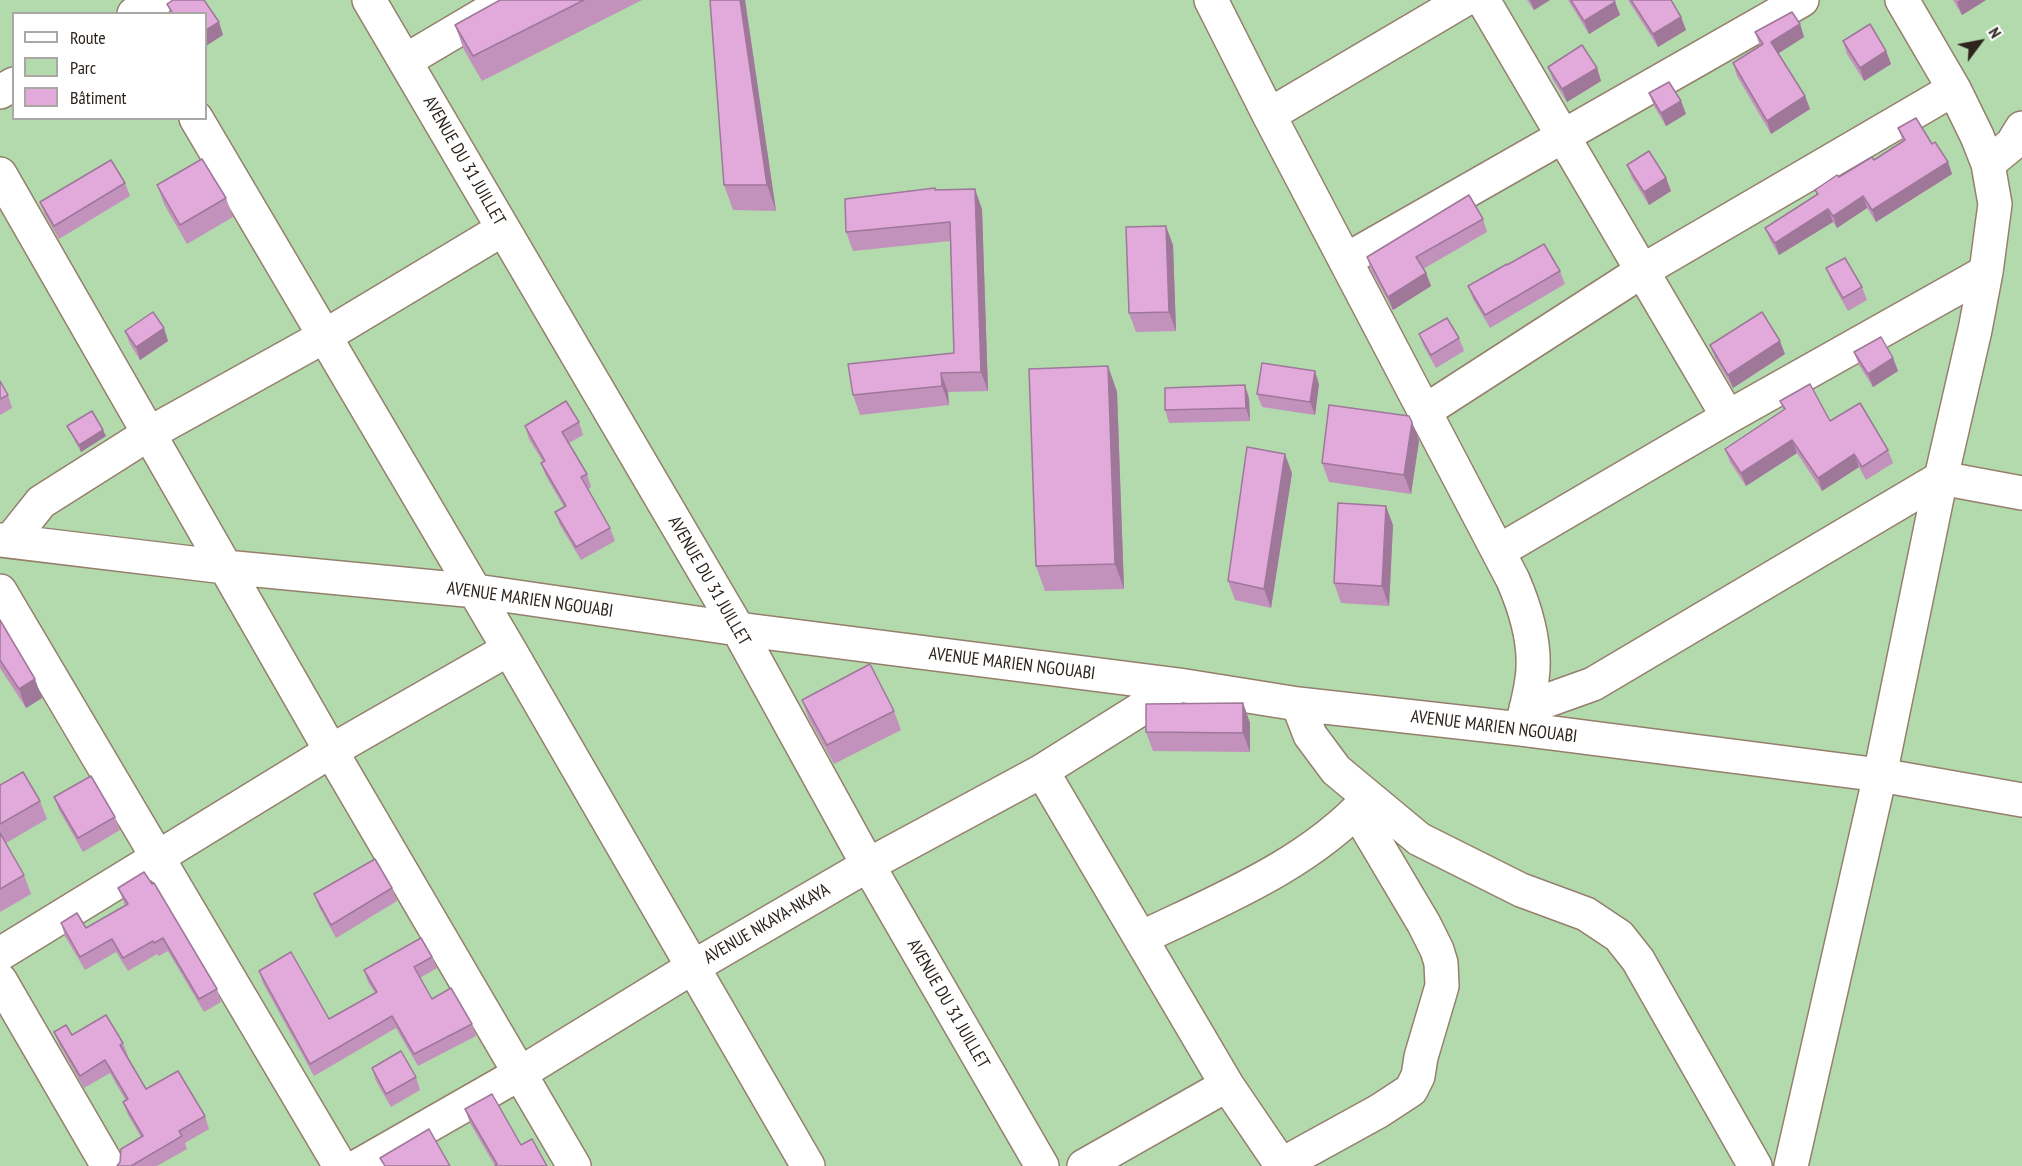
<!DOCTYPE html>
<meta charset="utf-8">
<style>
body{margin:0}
#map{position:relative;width:2022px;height:1166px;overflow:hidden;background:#fcf7f3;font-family:"PT Sans Narrow",sans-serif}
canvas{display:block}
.legend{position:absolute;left:12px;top:12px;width:195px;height:108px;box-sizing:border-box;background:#fff;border:2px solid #aba7a4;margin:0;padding:8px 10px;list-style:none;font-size:18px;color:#2d241c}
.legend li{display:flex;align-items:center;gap:12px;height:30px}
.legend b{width:30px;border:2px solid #aba7a4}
.north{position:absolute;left:1950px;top:12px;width:60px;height:60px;-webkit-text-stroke:4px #fff;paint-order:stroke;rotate:58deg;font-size:16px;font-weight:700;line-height:24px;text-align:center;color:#2d241c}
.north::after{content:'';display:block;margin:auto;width:21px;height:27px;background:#2d241c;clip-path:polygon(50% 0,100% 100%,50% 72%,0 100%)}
</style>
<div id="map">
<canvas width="2022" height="1166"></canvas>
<ul class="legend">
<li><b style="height:8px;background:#fff"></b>Route</li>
<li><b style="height:16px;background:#b2daad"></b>Parc</li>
<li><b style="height:16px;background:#e2aadb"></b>Bâtiment</li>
</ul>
<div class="north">N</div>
</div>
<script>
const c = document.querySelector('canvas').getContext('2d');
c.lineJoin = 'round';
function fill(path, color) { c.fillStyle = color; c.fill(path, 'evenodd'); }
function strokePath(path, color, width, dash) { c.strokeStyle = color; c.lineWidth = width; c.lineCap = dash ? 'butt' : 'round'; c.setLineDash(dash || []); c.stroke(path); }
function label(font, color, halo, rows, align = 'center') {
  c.font = font + ' "PT Sans Narrow",sans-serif'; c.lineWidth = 4.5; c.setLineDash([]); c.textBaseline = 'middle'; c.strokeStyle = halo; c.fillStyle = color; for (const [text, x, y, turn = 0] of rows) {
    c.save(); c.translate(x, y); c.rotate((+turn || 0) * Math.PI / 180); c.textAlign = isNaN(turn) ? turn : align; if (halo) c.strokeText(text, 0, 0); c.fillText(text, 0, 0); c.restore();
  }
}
fill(new Path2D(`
 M0,0H2022V1166H0ZM14,14H206V118H14Z`), '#b2daad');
const minor = new Path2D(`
 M369,0L738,629L868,865L1042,1166
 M1211,0L1269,115L1513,580C1526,610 1537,645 1532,679C1530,696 1525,713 1521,729
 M1483,0L1728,417
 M134,14L157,0
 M405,61L508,0
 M0,92L14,84
 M1269,115L1464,0
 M196,118L509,649L808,1166
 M1988,164L2012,144L2022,128
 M0,174L331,751L574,1166
 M1346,260L1802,0
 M1425,411L1642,271L1954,89
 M0,540L225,567L476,591L738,629L1179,685L1298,704L1521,729L1880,775L2022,800
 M10,541L41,502L150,433L325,336L503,229
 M1499,551L1728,417L1986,272
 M0,591L340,1166
 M1298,704L1310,735L1336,770L1419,839L1521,890L1586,914L1619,936L1638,960L1755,1166
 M1526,708L1593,684L1941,478L2022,493
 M1042,771L1227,1085L1282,1166
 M1141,938C1220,900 1308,865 1368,799
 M0,954L331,751L509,649
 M0,980L108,1166
 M1281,1165L1379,1111L1411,1090L1418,1076L1421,1057L1442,986L1441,963L1437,950L1424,924L1357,811
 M358,1166L519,1074L693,967L868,865L1042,771L1179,685
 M1084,1166L1227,1085
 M1791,1166L1880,775L1941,478L1975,330L1986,272L1995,204L1988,164L1977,136L1954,89L1902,0`);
strokePath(minor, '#957f6c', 36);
strokePath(minor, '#fff', 33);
fill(new Path2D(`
 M500,0H642L482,81L464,50L455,25Z
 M710,0H745L776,211L733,210L724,185Z
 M1527,0H1550L1534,10Z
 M1568,0H1614L1620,15L1589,34Z
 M1628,0H1671L1681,17L1686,30L1658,47Z
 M1953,0H1986L1962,15Z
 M1800,24L1804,37L1778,53L1805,96L1810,109L1771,134L1737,76L1733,63L1760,46L1755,32Z
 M1843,41L1886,51L1891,64L1864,81L1847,54Z
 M1548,67L1597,68L1601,81L1567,102L1553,80Z
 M1649,93L1681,101L1686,114L1666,126L1654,106Z
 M1898,128L1932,144L1948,162L1952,174L1876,222L1867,208L1837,228L1833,222L1779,255L1770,240L1765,228L1817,195L1815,190L1874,160L1903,141Z
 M1627,165L1666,178L1671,191L1649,205L1632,178Z
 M125,183L130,196L59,239L45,215L40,202Z
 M157,185L226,198L233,217L187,244L164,204Z
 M935,188V190L982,209L988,391L948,392L949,405L860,415L853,395L954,353L950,241L853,251L846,232Z
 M1483,219L1487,232L1423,269L1426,273L1431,286L1393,310L1371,270L1367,257Z
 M1173,245L1176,331L1136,332L1129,313Z
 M1507,265L1560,271L1565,284L1490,328L1473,299L1468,286Z
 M1826,268L1862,287L1867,300L1848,311L1831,281Z
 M125,331L168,341L140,360L130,344Z
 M1419,334L1459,338L1464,351L1436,368L1424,347Z
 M1710,345L1785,354L1733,388L1715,358Z
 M1854,352L1893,358L1898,371L1873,387L1859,365Z
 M1108,366L1117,392L1124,589L1045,591L1036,566Z
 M0,381L8,395L12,408L0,415Z
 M1319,384L1315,415L1262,407L1257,394Z
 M1249,398L1250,421L1169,423L1165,410Z
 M1780,401L1830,421L1888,450L1893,463L1866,480L1859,467L1822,491L1797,453L1746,486L1730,462L1725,449L1784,410Z
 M579,422L583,435L569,443L587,474L591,487L588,489L610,528L615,541L581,560L560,525L555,512L564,507L546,476L541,463L543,462L529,439L525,426Z
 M67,426L106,436L81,452L70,432Z
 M1419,441L1411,494L1329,482L1322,463Z
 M1292,473L1271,608L1235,600L1228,581Z
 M1393,525L1389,606L1341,603L1334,583Z
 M0,620L42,698L26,708L0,668Z
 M802,700L894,711L901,730L834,764L809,719Z
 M1243,703L1250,723V752L1153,751L1146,732Z
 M0,785L40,801L47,819L6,843L24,875L31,894L0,912Z
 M54,797L115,817L120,830L83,852L59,810Z
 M118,888L217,989L221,1002L204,1012L168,951L159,956L157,954L128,971L116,952L85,970L65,936L61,923L86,928L125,905Z
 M392,888L397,901L336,938L319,907L314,894Z
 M432,957L437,968L420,978L432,999L472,1024L476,1036L418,1066L396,1028L314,1076L263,983L259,971L329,1019L375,993L368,982L364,970Z
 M54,1032L123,1043L128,1056H127L146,1089L205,1116L209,1129L185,1143L187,1149L157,1166H117L141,1137L128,1115L123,1102L126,1101L110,1073L84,1088L59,1044Z
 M372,1068L416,1077L420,1090L391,1107L376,1081Z
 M465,1109L521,1145L495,1166L470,1123Z`), '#c292bc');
fill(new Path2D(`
 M740,0H745L776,211L767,185Z
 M1530,0H1550L1534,10Z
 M1960,0H1986L1962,15L1957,2Z
 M1615,2L1620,15L1589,34L1584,21Z
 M1681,17L1686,30L1658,47L1653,34Z
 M219,22L223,35L206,46V30Z
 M1800,24L1804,37L1776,55L1771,42Z
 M1886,51L1891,64L1864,81L1860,68Z
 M1597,68L1601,81L1567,102L1562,89Z
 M1805,96L1810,109L1771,134L1767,121Z
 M1681,101L1686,114L1666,126L1661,113Z
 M1948,162L1952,174L1876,222L1872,210Z
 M1666,178L1671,191L1649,205L1644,192Z
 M975,189L982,209L988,391L981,372Z
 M1863,196L1867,208L1837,228L1833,216Z
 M1828,209L1833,222L1779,255L1775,243Z
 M1166,226L1173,245L1176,331L1169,312Z
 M1426,273L1431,286L1393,310L1388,297Z
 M164,328L168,341L140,360L136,347Z
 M1780,341L1785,354L1733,388L1728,375Z
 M1893,358L1898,371L1873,387L1868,374Z
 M1108,366L1117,392L1124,589L1115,564Z
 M1315,371L1319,384L1315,415L1310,402Z
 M941,373L948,392L949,405L942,386Z
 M1245,385L1249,398L1250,421L1246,408Z
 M1412,422L1419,441L1411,494L1404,475Z
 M103,430L106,436L81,452L79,445Z
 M1792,440L1797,453L1746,486L1741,473Z
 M1285,454L1292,473L1271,608L1264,589Z
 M1854,454L1859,467L1822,491L1818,478Z
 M1386,506L1393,525L1389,606L1382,586Z
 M35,679L42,698L26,708L19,689Z
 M1243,703L1250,723V752L1243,733Z`), '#9e7799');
const building = new Path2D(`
 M173,0H204L219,22L206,30V14H173L167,4Z
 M500,0H584L473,56L455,25Z
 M710,0H740L767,185H724Z
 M1571,0H1614L1615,2L1584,21Z
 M1631,0H1671L1681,17L1653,34Z
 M1792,12L1800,24L1771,42L1805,96L1767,121L1733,63L1763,44L1755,32Z
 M1870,24L1886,51L1860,68L1843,41Z
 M1582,45L1597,68L1562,89L1548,67Z
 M1669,82L1681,101L1661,113L1649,93Z
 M1916,118L1932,144L1935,142L1948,162L1872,210L1863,196L1833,216L1828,209L1775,243L1765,228L1818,194L1815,190L1837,175L1839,177L1872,157L1874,160L1905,140L1898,128Z
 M1649,151L1666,178L1644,192L1627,165Z
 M202,159L226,198L180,225L157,185Z
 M111,160L125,183L54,226L40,202Z
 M935,188V190L975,189L981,372L941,373L942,386L853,395L848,364L954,353L950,222L846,232L845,199Z
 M1469,195L1483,219L1416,257L1426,273L1388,297L1367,257Z
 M1166,226L1169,312L1129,313L1126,227Z
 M1544,244L1560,271L1485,315L1468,286L1507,264V265Z
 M1845,258L1862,287L1843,298L1826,268Z
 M153,312L164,328L136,347L125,331Z
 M1762,312L1780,341L1728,375L1710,345Z
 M1447,318L1459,338L1431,355L1419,334Z
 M1881,337L1893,358L1868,374L1854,352Z
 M1262,363L1315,371L1310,402L1257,394Z
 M1108,366L1115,564L1036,566L1029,369Z
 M0,381L8,395L0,399Z
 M1810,384L1830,421L1860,403L1888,450L1862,467L1854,454L1818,478L1792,440L1741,473L1725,449L1785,409L1780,401Z
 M1245,385L1246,408L1165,410V388Z
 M566,401L579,422L562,432L587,474L581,477L610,528L576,547L555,512L566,506L541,463L545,461L525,426Z
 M1329,405L1409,416L1412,422L1404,475L1322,463Z
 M92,411L103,430L79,445L67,426Z
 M1247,447L1285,454L1264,589L1228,581Z
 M1338,503L1386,506L1382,586L1334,583Z
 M0,620L35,679L19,689L0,660Z
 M870,664L894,711L827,745L802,700Z
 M1243,703V733L1146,732V704Z
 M23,772L40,801L0,824V785Z
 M91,776L115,817L78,838L54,797Z
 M0,833L24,875L0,889Z
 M375,859L392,888L331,925L314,894Z
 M144,872L152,884L154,883L217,989L199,999L163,938L154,943L153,941L123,958L112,939L80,957L61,923L77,913L86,928L128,904L118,888Z
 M421,938L432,957L414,967L432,999L451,988L472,1024L414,1054L392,1016L310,1064L259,971L291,952L329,1019L377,992L364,970Z
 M106,1015L123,1043L120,1045L146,1089L178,1071L205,1116L179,1131L182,1136L131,1166H117L120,1162L121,1149L143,1136L123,1102L128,1099L105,1060L80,1076L54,1032L66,1025L72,1035Z
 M401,1051L416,1077L386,1094L372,1068Z
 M492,1094L521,1145L532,1139L547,1166H495L497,1164L465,1109Z
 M429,1129L450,1166H385L380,1158Z`);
fill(building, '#e2aadb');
strokePath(building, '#9e7799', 1.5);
label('18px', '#2d241c', '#fff', [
 ["AVENUE DU 31 JUILLET",464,161,60],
 ["AVENUE DU 31 JUILLET",709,581,60],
 ["AVENUE MARIEN NGOUABI",530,600,8],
 ["AVENUE MARIEN NGOUABI",1012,664,7],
 ["AVENUE MARIEN NGOUABI",1494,727,7],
 ["AVENUE NKAYA-NKAYA",767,924,-30],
 ["AVENUE DU 31 JUILLET",948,1004,60]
]);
</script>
